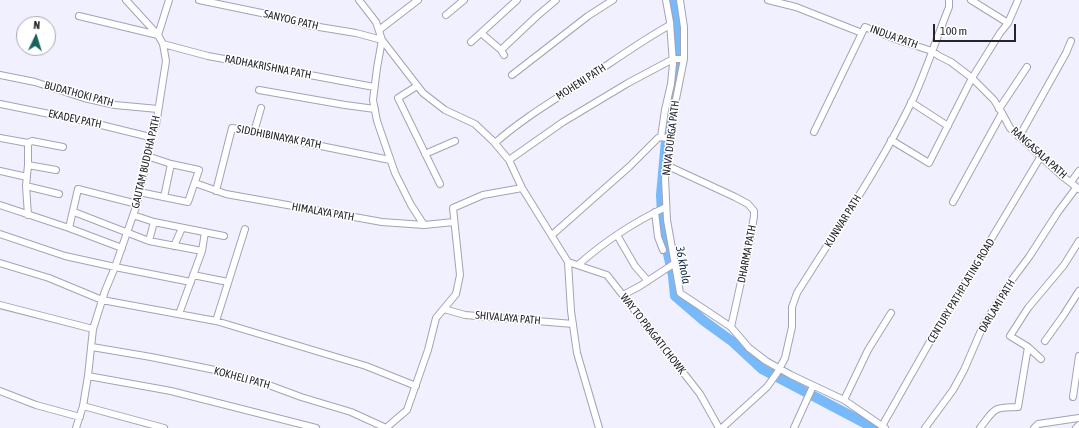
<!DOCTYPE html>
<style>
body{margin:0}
#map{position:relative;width:1079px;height:428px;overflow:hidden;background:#f1f0fe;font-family:"Asap Condensed",sans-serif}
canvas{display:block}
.north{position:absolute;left:16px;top:16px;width:40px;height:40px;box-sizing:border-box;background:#fff;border:1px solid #a8a8ab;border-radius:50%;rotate:4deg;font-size:11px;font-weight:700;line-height:16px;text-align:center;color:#26252e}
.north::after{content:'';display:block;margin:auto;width:14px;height:18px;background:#18635b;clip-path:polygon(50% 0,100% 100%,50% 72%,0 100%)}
.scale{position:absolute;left:933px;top:24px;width:83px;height:18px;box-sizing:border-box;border:2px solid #26252e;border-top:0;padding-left:5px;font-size:12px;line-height:14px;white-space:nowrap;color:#26252e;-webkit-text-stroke:3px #fff;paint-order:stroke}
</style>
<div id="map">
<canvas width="1079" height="428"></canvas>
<div class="north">N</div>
<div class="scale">100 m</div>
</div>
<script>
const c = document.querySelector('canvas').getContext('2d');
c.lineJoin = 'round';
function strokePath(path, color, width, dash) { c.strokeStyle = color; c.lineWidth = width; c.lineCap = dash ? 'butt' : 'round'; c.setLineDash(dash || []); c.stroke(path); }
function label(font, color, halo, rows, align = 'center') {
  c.font = font + ' "Asap Condensed",sans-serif'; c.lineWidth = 3; c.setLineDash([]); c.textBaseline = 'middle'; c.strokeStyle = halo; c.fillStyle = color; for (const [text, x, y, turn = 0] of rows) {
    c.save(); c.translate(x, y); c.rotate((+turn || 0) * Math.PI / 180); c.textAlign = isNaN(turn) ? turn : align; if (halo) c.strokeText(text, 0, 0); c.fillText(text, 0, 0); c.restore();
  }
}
strokePath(new Path2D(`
 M672,0L677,30L678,67L669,108L661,195L663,232L673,276L675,296L704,321L733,342L762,369L874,428`), '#77b9f9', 10);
const minor = new Path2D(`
 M126,0L158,35
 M199,0L276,16L307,25L356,33L382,40L377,68L373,100L377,121L395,173L411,205L424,225
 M359,0L376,22L382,40L423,93L445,110L475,124L493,141L509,160L522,188L568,262L571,311L577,353L599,428
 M680,0L684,27V59L674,109L668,166L665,178L667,220L680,293L731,327L749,348L766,361L791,375L844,400L885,428
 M768,0L796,7L862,33L865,27L901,41L932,51L939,56L951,62L972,78L994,100L1002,113L1010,128L1062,176L1079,189
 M971,0L1008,23
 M446,15L464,0
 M79,16L158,35
 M379,30L418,0
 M481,33L501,50L504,55
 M471,42L517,0
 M163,44L208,56L374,87
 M501,50L537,16L556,0
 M0,75L35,82L84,98L115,105L158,109
 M512,75L588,16L613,0
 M417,86L398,98L440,184
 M259,90L345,105L375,109
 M911,102L948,126
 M0,104L89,122L150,137
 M999,109L1027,67
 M254,132L261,108
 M814,132L862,33
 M661,137L665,110L671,84L673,64L670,22L666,0
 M1019,137L1066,53L1071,41
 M0,138L28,143L32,141L63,147
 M891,140L929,163L972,78L1000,33L1008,23L1018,0
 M28,143V165L26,186L28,215
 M495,143C523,118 556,99 588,78C615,60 641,41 670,25
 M425,154L455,141
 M509,160L563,122L628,83L673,59H684
 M28,165L56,170
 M668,166L735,197L748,204L754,211V216L750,241L731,327
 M0,171L27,177
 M1071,182L1079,171
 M195,183L226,194L382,222L424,225L454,222
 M26,186L59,194
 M216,191L232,128L390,160
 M139,192L188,202L199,170L171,164L147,156
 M164,197L171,164
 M953,202L1002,113
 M0,205L69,228L122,248
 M74,212L149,241L202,251
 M655,212L658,237L663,250
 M133,215L154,222L224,236
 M69,228L78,189L137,204
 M0,234L65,256L115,267L191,282
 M552,235L630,166L658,138L661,137L671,139
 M617,235L635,266L648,281
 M149,241L154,222
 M174,246L182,228
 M568,262L607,275L700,394L719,428
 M0,263L49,278L102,300L216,321L366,366L416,386
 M578,265C604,242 634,222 666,207
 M193,275L228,282
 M623,295L640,286L675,263
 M0,305L93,329
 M444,309L465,315L573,324
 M179,314L202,251L205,232
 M216,321L245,229
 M1045,341L1063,316L1079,291
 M92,347L151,357L215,370L266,384L301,397L351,412L386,428
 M1041,359L1028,347L1010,336L1028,308L1064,265L1079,241
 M88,376L171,391L316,428
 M0,391L36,405L80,417
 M1073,397L1079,356
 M844,400L868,350L891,313
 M83,406L164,428
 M882,426L936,331L1041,156
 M76,428L83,406L88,376L93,329L105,291L115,267L137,204L145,168L150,137L156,125L166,61L163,44L158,35L169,0
 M386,428L407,410L428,350L436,318L456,294L460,275L453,208L483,195L522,188
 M722,428L767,387L777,373L785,358L792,327V307L797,293C837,229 881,166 914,97C927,68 937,37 949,7V0
 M794,428L813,386
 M925,428L953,390L964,370L983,326L1008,285L1029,257L1058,212L1076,188
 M980,428C995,409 992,407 1018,407L1028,347
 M1034,428L1038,424L1079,418
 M1076,428L1079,425`);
strokePath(minor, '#a4a2b7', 8);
strokePath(minor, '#fff', 6);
label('11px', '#26252e', '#fff', [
 ["SANYOG PATH",291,20,13],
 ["INDUA PATH",894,37,20],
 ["RADHAKRISHNA PATH",268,67,11],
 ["MOHENI PATH",581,82,-33],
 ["BUDATHOKI PATH",79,94,15],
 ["EKADEV PATH",75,119,12],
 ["SIDDHIBINAYAK PATH",279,137,11],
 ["NAVA DURGA PATH",671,138,-83],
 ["RANGASALA PATH",1039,153,42],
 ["GAUTAM BUDDHA PATH",146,162,-77],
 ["HIMALAYA PATH",323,212,10],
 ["KUNWAR PATH",843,221,-58],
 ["DHARMA PATH",747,254,-79],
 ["CENTURY PATHPLATING ROAD",961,291,-59],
 ["DARLAMI PATH",997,306,-59],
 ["SHIVALAYA PATH",508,318,5],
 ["WAY TO PRAGATI CHOWK",653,334,52],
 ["KOKHELI PATH",242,378,15]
]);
label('italic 12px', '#102c45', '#fff', [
 ["36 khola",683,265,79]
]);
</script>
